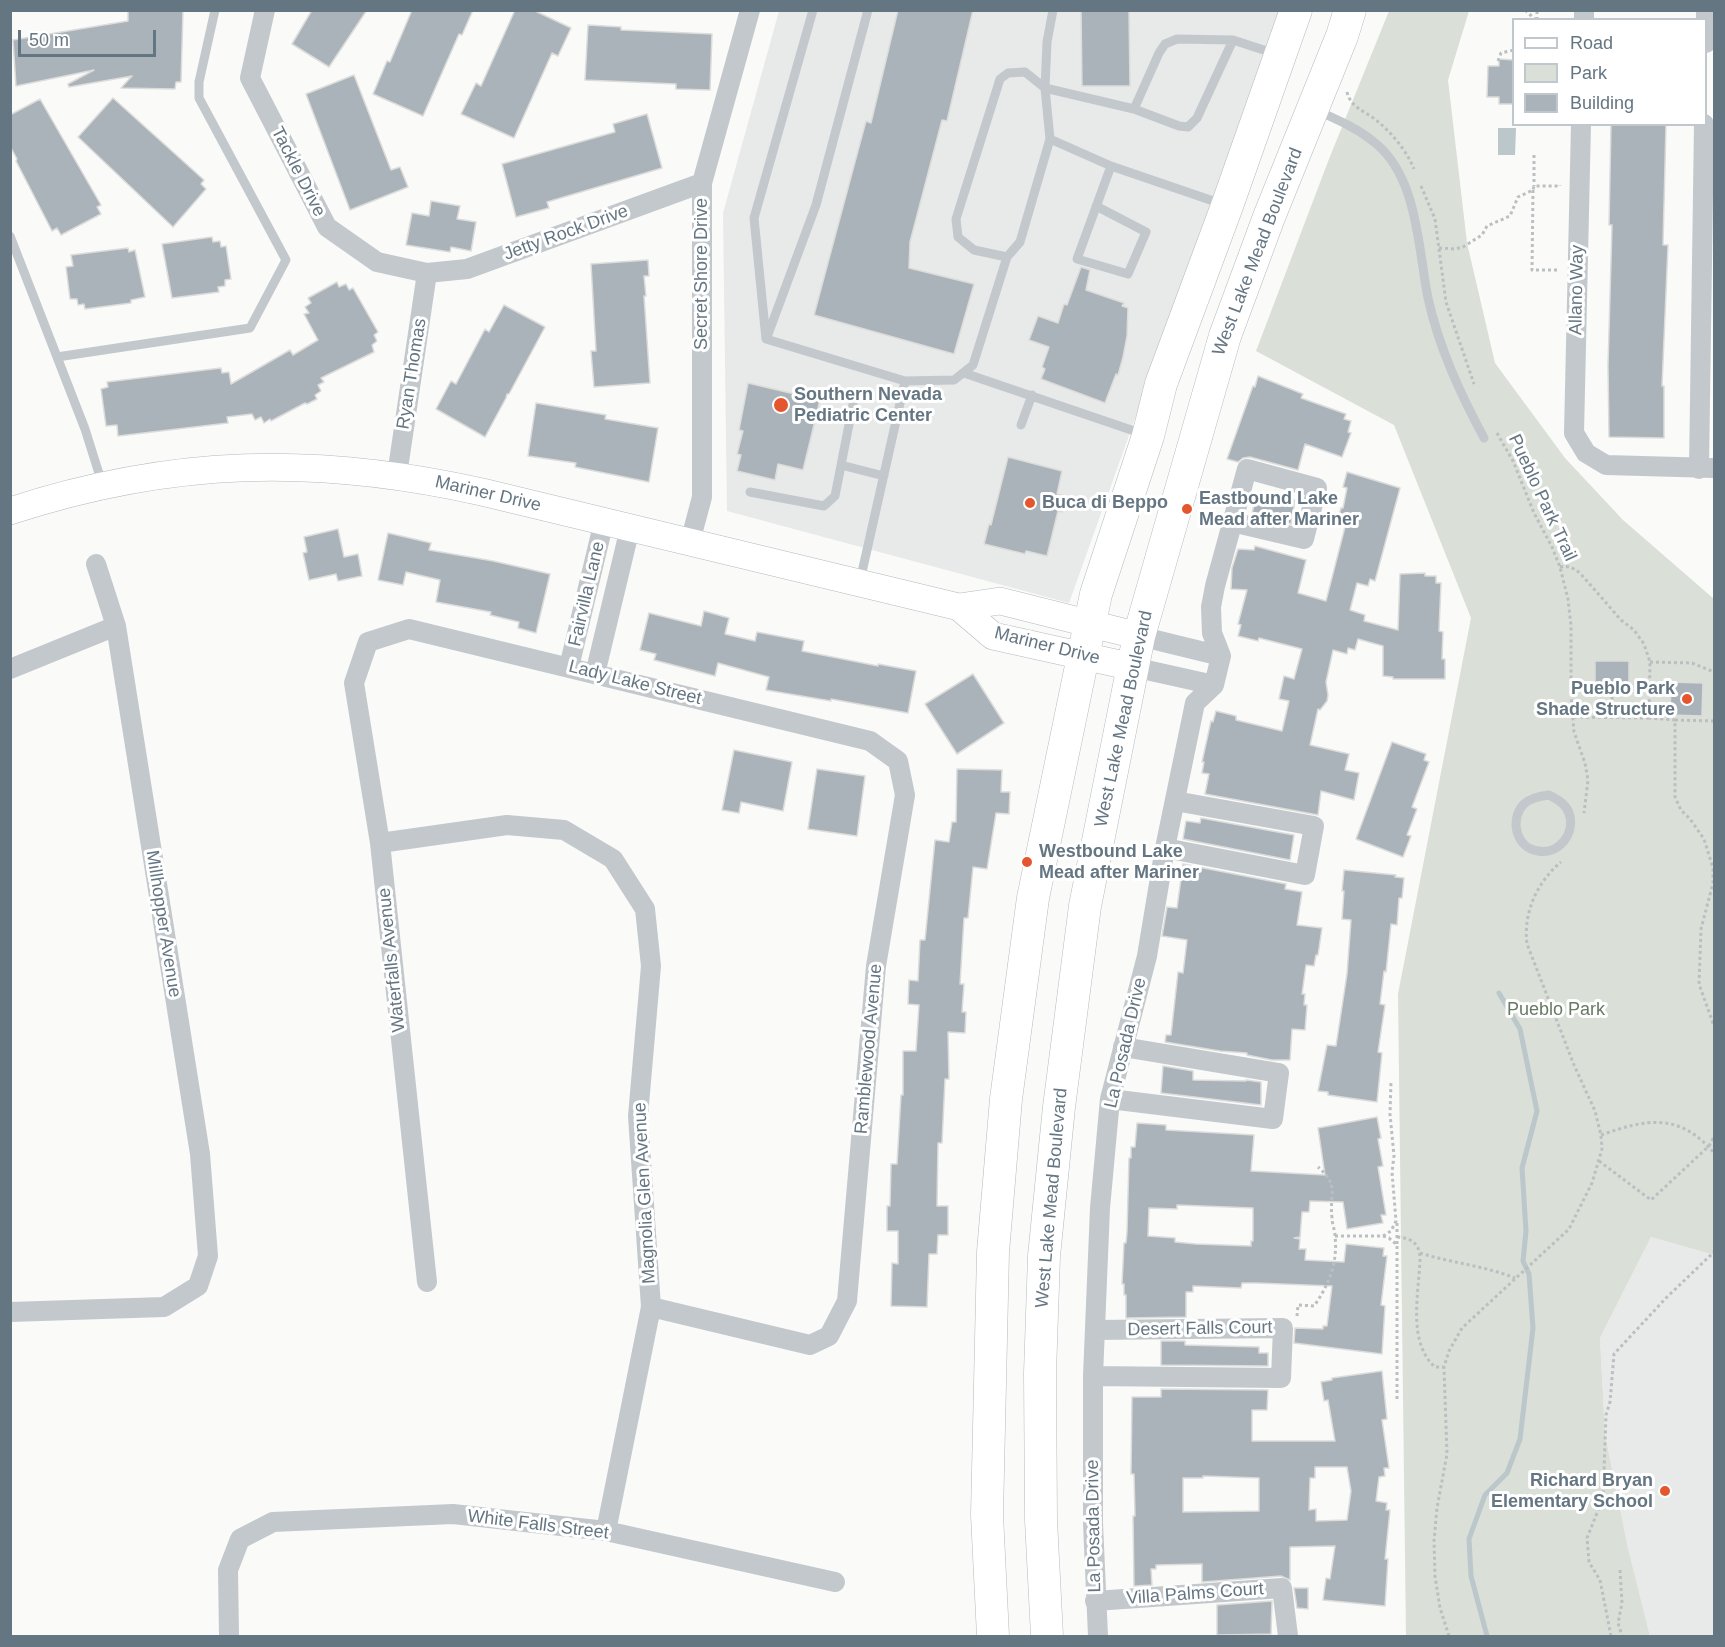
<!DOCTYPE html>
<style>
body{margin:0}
#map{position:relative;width:1725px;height:1647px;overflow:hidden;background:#fafaf8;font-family:Arial,sans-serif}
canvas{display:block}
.frame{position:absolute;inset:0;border:12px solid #657683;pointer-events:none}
.legend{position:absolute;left:1512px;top:18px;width:195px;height:108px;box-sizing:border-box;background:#fff;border:2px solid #c1c8cd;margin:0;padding:8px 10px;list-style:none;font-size:18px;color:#657683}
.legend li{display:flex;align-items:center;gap:12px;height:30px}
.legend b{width:30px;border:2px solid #c1c8cd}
.scale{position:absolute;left:18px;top:30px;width:138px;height:27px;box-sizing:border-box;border:3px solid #657683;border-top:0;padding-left:8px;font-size:18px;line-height:21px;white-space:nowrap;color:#657683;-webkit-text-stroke:4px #fff;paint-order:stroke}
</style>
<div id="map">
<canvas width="1725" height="1647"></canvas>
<div class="frame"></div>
<ul class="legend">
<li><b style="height:8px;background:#fff"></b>Road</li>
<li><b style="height:16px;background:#dadfd7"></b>Park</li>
<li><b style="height:16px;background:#aab3b9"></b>Building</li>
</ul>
<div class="scale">50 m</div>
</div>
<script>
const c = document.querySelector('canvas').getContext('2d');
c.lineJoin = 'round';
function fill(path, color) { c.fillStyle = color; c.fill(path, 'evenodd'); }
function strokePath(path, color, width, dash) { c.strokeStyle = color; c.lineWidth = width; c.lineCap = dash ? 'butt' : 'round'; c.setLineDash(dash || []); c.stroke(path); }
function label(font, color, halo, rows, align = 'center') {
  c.font = font + ' Arial,sans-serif'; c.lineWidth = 6; c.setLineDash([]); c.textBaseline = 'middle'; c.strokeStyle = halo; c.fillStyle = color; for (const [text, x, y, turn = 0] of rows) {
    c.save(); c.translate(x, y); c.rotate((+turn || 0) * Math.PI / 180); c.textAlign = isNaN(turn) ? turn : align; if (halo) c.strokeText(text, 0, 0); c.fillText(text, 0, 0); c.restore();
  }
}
fill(new Path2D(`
 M779,11H1285L1195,251L1069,603L727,511L723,213Z
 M1651,1237L1714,1255V1636H1650L1628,1548L1605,1434L1600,1338Z`), '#e8e9e9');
fill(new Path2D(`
 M1389,11H1469L1448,80L1467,243L1495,363L1565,458L1623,520L1714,599V1255L1651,1237L1600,1338L1605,1434L1628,1548L1650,1636H1406L1398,994L1471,618L1394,425L1256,351L1329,159Z`), '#dadfd7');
fill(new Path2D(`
 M1498,128H1516L1515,155H1498Z`), '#bbc7cb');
strokePath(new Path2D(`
 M1487,1636L1471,1576L1469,1539L1485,1495L1507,1473L1520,1439L1533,1328L1529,1274L1523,1261L1526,1231L1522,1168L1537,1111L1520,1029L1499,993`), '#bbc7cb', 5);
const building = new Path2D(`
 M128,10H183L181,82H176L175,89L121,88L132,76L69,87L68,84L94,70L16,86L13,40L128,21Z
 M312,10H367L329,67L292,44Z
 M412,10H473L462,35L459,34L423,116L373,94L387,61L390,62Z
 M515,10H533L571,28L558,56L552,53L514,138L461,114L476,83L481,86Z
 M898,10H973L947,121L942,120L910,242L909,268L974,284L954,354L814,315L866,121L871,123Z
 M1081,10H1129L1130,86H1082Z
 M588,25L621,27V30L712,34L710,90L676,89V84L585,80Z
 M1499,59L1514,60V104H1499V97H1487L1488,66H1499Z
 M354,75L391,170L400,167L408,187L350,210L306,94Z
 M113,98L204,180L201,184L206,189L173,227L78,137Z
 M40,99L101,205L97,207L101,214L61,235L57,228L52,231L16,161L17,159L10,146V115Z
 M647,114L662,168L547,202L549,208L516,217L502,164L615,132L613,124Z
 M1611,124H1666L1663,245H1668L1662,386H1664V438L1609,437L1608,366L1612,225H1609Z
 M431,201L460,206L457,219L476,222L471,251L451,247L450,252L406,245L412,213L429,216Z
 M212,237L213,242L220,241L221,247L226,246L231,279L225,280V286L218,287L219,292L172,298L162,244Z
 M128,248L129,252L135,250L145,297L131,300V303L85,309L84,304L78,305L77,299H70L66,267L73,266L71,255Z
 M648,260L649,276H644L646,296H644L650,383L594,387L591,351H596L591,264Z
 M1081,267L1090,270L1086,290L1124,303L1122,306L1128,308L1127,336L1123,357L1118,375L1116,374L1105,403L1041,379L1045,369L1042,367L1049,347L1029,340L1038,316L1058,323L1064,304L1067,305Z
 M337,282L339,287L346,284L349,290L353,288L378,332L374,335L377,341L372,345L374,352L321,378L324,382L318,385L321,391L315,395L317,399L307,404L305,403L271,421L270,419L264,423L261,417L255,420L252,414L227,417L228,423L118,436L117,425L106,426L101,389L108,387L107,382L221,368L222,373L229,372L231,384L290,350L293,355L318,340L304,314L309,313L305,307L311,303L308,298Z
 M504,305L545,327L509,394H507L506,398L485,437L436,409L451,381L456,384L485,329L489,332Z
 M1258,376L1303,394L1301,398L1346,414L1344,419L1351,421L1348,432L1351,433L1342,457L1305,444L1298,470L1250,457L1243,458L1238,462L1227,459L1253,386L1255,387Z
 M748,383L820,400L803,470L778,464L775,480L737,471L741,455L737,454L743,431L739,430Z
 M536,403L606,415L605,419L658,428L649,482L575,467L576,463L528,456Z
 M1008,457L1062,471L1057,494L1065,496L1062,512L1058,511L1047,556L1026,551L1025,554L984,544L989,524L991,525Z
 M1347,472L1400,488L1375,581L1370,579L1368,586L1357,583L1350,610L1365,615L1364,621L1398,630L1400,574L1425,573V576H1436V583H1441L1439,631L1443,632L1442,659H1445V679H1393V677L1383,676V646L1358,639L1355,650L1348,648L1347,654L1333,650L1326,682L1328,695L1327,701L1320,710L1318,709L1310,745L1349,754L1345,770L1359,773L1354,800L1321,791L1318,815L1205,794L1209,774L1202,773L1204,762H1202L1211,721L1213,722L1216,711L1236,716V720L1282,731L1289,701L1279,699L1284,676L1294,679L1302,649L1259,638L1258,641L1238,636L1241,625L1238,624L1247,590L1231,589L1232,568L1238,549L1254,550L1255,546L1306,560L1298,593L1326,601L1346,523L1337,521L1341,508H1343L1347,488L1343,487Z
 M1256,494L1295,500L1291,524L1252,514Z
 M338,529L344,557L358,554L362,576L338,581L336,574L309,580L303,553L307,552L304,537Z
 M388,533L431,543L429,550L493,561L550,574L536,633L518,628L519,622L490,615L491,612L436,602L440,580L406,572L403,585L378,580Z
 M704,611L729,618L725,634L755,641L757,632L804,641L802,651L878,666V664L916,671L908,713L831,699V701L766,690L769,677L718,663L715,676L654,660L656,654L640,650L649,613L701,626Z
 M1595,661H1629V695L1595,694Z
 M973,674L1004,723L957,754L925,704Z
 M1671,682L1703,683L1702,716L1670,715Z
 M1392,742L1426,754L1424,760L1429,762L1412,807L1417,809L1407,835L1411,836L1403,857L1356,839Z
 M734,750L792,762L783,811L741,802L739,813L722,810Z
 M817,769L865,776L857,836L808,829Z
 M957,769L1002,770L1001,792H1010L1009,814L996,813L987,869L973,867L968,918H964L960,984H964L962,1012H966L965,1033L948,1032L949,1079H945L942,1143H938L937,1206H948V1235H938L937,1254H929L927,1307L891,1306L892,1263L898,1264V1231H887V1206H890L891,1164H897L901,1095H903V1051H916L919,1005L908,1004L909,980L918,981L920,940H925L935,840L949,842L952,822H956Z
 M1201,818L1294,835L1290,860L1183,839L1186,821L1200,823Z
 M1183,864L1286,884L1285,889L1302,892L1297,925L1322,928L1318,955H1316L1314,966L1306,965L1302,994H1305L1304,1005H1307L1305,1030L1292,1029L1290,1060H1272L1247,1055V1053L1220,1051L1165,1042L1166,1035H1171L1178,972L1183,973L1187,940L1162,936L1167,907L1177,908Z
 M1344,870L1396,875L1395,877L1404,878L1402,898H1399L1397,925L1391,924L1386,972L1384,971L1380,1004L1385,1005L1378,1052L1382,1053L1377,1102L1328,1095V1092L1318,1091L1327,1045L1336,1046L1347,974L1351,920L1342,919L1344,891H1342Z
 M1163,1066L1193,1071V1080L1246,1081V1080L1261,1082V1105L1161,1093Z
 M1377,1117L1381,1138L1378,1139L1383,1166L1378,1167L1386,1215H1381L1383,1223L1347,1229L1343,1202L1310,1201L1309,1212H1302L1300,1237L1294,1238L1300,1239L1299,1249H1306L1305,1260L1344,1262L1346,1244L1384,1248L1383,1256H1387L1381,1305L1385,1306L1382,1354L1294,1343L1295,1328L1323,1329V1326H1327L1332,1286L1257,1283H1242L1241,1288L1193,1286V1292H1186V1317L1126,1318V1295H1124V1284H1122L1124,1243H1126L1127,1232L1129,1158H1131V1147H1135L1137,1123L1166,1125V1130L1254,1135L1251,1171L1325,1175L1318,1128ZM1177,1205L1253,1208V1241H1251V1246L1196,1244L1175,1242V1238L1148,1236L1149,1208L1177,1209Z
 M1161,1341H1185V1345L1259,1347V1353H1268V1366L1161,1365Z
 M1382,1371L1387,1419L1382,1420L1389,1468H1384L1385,1476L1379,1477L1376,1501L1387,1503L1386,1510H1390L1385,1559H1388L1385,1606L1323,1600L1326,1578L1330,1579L1335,1546L1290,1547V1580L1281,1576L1202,1582V1564L1156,1565V1569H1151L1152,1585L1134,1586L1133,1516H1135L1134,1474H1131L1132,1397H1161V1389L1268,1390L1267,1410H1252V1441H1335L1328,1400L1324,1401L1321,1382L1332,1380V1378ZM1315,1467H1347L1351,1491L1347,1520L1316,1521V1509L1309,1510L1310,1478H1315ZM1203,1476L1259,1478V1511L1183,1512V1478H1203Z
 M1294,1588H1308V1609L1297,1608Z
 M1272,1601L1271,1634L1217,1635V1605Z`);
fill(building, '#aab3b9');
strokePath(building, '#dcdcda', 1.5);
const secondary = new Path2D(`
 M10,511C172,458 316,455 482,492L959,607L1000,601L1139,636
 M959,607L993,636L1133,667`);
const primary = new Path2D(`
 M993,1636L987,1515L993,1252L1006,1099L1033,898L1096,594L1148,436L1161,384L1227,206L1296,10
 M1047,1636L1041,1520L1040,1373L1044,1256L1059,1107L1085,906L1139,636L1225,336L1269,217L1342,36L1350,10`);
strokePath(secondary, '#b3babf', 28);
strokePath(primary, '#b5babe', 33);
strokePath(new Path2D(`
 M1525,10L1536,20
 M1537,20V10
 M1498,61L1501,53L1514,50
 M1347,92C1351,108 1365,111 1376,120C1392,133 1406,150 1414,169
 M1534,155V186
 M1421,186L1435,219L1446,302L1474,384
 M1533,190L1532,270H1558
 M1439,248L1455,249L1463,247L1482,235L1487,226L1510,216L1518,197L1533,190L1534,186H1560V185
 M1497,433L1513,461L1534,513L1552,547L1560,567L1568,599L1571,626V695L1574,732L1585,763L1588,780L1584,813
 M1560,567C1569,565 1573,568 1580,573L1621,620L1634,630L1644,644L1650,662L1649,718L1675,720V797L1681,810L1690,819L1704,839L1713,868V883L1701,929L1699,984L1714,1026
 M1650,662L1692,663L1714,672
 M1574,717L1649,718
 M1612,718V694
 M1675,720L1714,721
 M1601,1135C1646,1119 1679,1112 1714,1153
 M1599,1161L1651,1200L1709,1146L1714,1137
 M1397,1223V1245
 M1335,1236H1383L1391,1231L1396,1221L1392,1172L1394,1156L1390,1114L1391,1081
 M1383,1236L1389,1238L1397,1245V1399
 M1397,1237C1412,1238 1420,1244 1420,1259C1419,1293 1407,1342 1435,1367H1444
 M1420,1253C1452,1263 1485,1266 1515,1278
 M1297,1316L1298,1305L1314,1306C1329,1285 1338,1262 1335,1236C1335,1230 1332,1224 1332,1218C1329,1193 1340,1186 1318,1167
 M1620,1570L1622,1603L1618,1623L1622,1636
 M1449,1636L1440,1608L1435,1576L1434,1541L1437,1508L1447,1454L1444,1367L1449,1351L1462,1328L1569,1229L1592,1183L1602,1149L1601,1135L1595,1111L1574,1065L1527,944C1523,913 1537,882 1561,862
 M1611,1636L1600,1580L1589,1562L1587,1538L1603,1498L1606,1415L1610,1402L1614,1354L1666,1298L1714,1252`), '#bbbfc2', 3, [3, 3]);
strokePath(new Path2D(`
 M813,10L754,218L766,339L905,381L954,380L973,365L1007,257L1020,242L1050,139
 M1045,88L1047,42L1053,10
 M1134,109L1179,126L1188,127L1197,118L1233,40
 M1318,111C1338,120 1357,128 1374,142C1418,176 1418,249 1428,298C1439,348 1460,393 1484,438
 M1222,204L1111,166L1050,139L1045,88L1134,109L1159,53L1165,44L1177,39L1233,40L1276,54
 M1096,206L1146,232L1128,274L1077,259L1111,166
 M10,236L85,429L102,483
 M1007,257L974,250L958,237L956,219L1000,79L1008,73L1025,72L1045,88
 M767,337L816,205L868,10
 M57,357L250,328L286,260L199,98V82L215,10
 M964,373L1143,434
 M1021,425L1032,395
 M841,465L884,476
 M750,492L824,506L835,496L853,404
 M860,581L905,381
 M1549,795C1557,799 1566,804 1569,813C1576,833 1559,855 1538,851C1516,848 1509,819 1524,804C1530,798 1541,796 1549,795Z`), '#c3c8cc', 9);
strokePath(new Path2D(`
 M265,10L250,78L327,227L377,262L427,273L467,269L702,183
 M1584,20V10
 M1706,43V10
 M1581,124L1574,433L1586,453L1606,465L1714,468
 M1699,469L1704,124
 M397,475L427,273
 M690,542L702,497V183L750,10
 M1139,636L1221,656
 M569,667L604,521
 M1133,667L1214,685
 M10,669L116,626
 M595,674L630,528
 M380,843L507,825L564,830L613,859L645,909L651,966L638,1116L651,1307L606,1531
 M1165,848L1305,875L1314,826L1175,801
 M1110,1099L1273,1119L1279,1073L1123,1047
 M427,1282L380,843L354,683L368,642L409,629L870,741L898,761L905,795L876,966L847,1301L829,1336L810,1345L651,1307
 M10,1312L164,1307L198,1286L208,1256L200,1154L116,626L96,564
 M1093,1376L1281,1378L1283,1328L1095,1330
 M1095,1601L1282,1588L1288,1636
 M229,1636L228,1570L240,1539L273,1522L453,1514L606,1531L835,1582
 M1098,1636L1093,1523V1376L1100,1208L1110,1099L1147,956L1165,848L1195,703L1214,685L1221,656L1212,633L1211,607L1215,586L1247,469L1317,488L1304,539L1232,522`), '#c3c8cc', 20);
strokePath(secondary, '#fff', 27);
strokePath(primary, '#fff', 32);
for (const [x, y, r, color] of [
 [781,405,8,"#e4572e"],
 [1030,503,6,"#e4572e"],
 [1187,509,6,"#e4572e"],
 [1687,699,6,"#e4572e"],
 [1027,862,6,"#e4572e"],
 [1665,1491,6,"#e4572e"]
]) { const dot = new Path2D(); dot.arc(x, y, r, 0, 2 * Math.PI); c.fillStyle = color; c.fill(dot); strokePath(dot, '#fff', 2); }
label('18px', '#657683', '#fff', [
 ["Tackle Drive",298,172,63],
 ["Jetty Rock Drive",566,233,-20],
 ["West Lake Mead Boulevard",1258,252,-69],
 ["Secret Shore Drive",702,274,-90],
 ["Allano Way",1577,290,-89],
 ["Ryan Thomas",412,374,-81],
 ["Mariner Drive",488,494,13],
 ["Pueblo Park Trail",1542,498,65],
 ["Fairvilla Lane",587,594,-77],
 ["Mariner Drive",1047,646,14],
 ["Lady Lake Street",635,683,14],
 ["West Lake Mead Boulevard",1124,719,-78],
 ["Millhopper Avenue",163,924,81],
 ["Waterfalls Avenue",392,960,-96],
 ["La Posada Drive",1126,1043,-77],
 ["Ramblewood Avenue",869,1049,-85],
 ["Magnolia Glen Avenue",645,1193,-93],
 ["West Lake Mead Boulevard",1052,1198,-85],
 ["Desert Falls Court",1200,1329,-1],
 ["White Falls Street",538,1525,7],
 ["La Posada Drive",1094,1526,-91],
 ["Villa Palms Court",1195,1594,-4]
]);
label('bold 18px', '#657683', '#fff', [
 ["Southern Nevada",794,395],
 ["Pediatric Center",794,416],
 ["Eastbound Lake",1199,499],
 ["Mead after Mariner",1199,520],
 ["Buca di Beppo",1042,503],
 ["Pueblo Park",1675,689,"right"],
 ["Shade Structure",1675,710,"right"],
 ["Westbound Lake",1039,852],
 ["Mead after Mariner",1039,873],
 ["Richard Bryan",1653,1481,"right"],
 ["Elementary School",1653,1502,"right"]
], 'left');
label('18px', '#687a64', '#fff', [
 ["Pueblo Park",1556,1010]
]);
</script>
